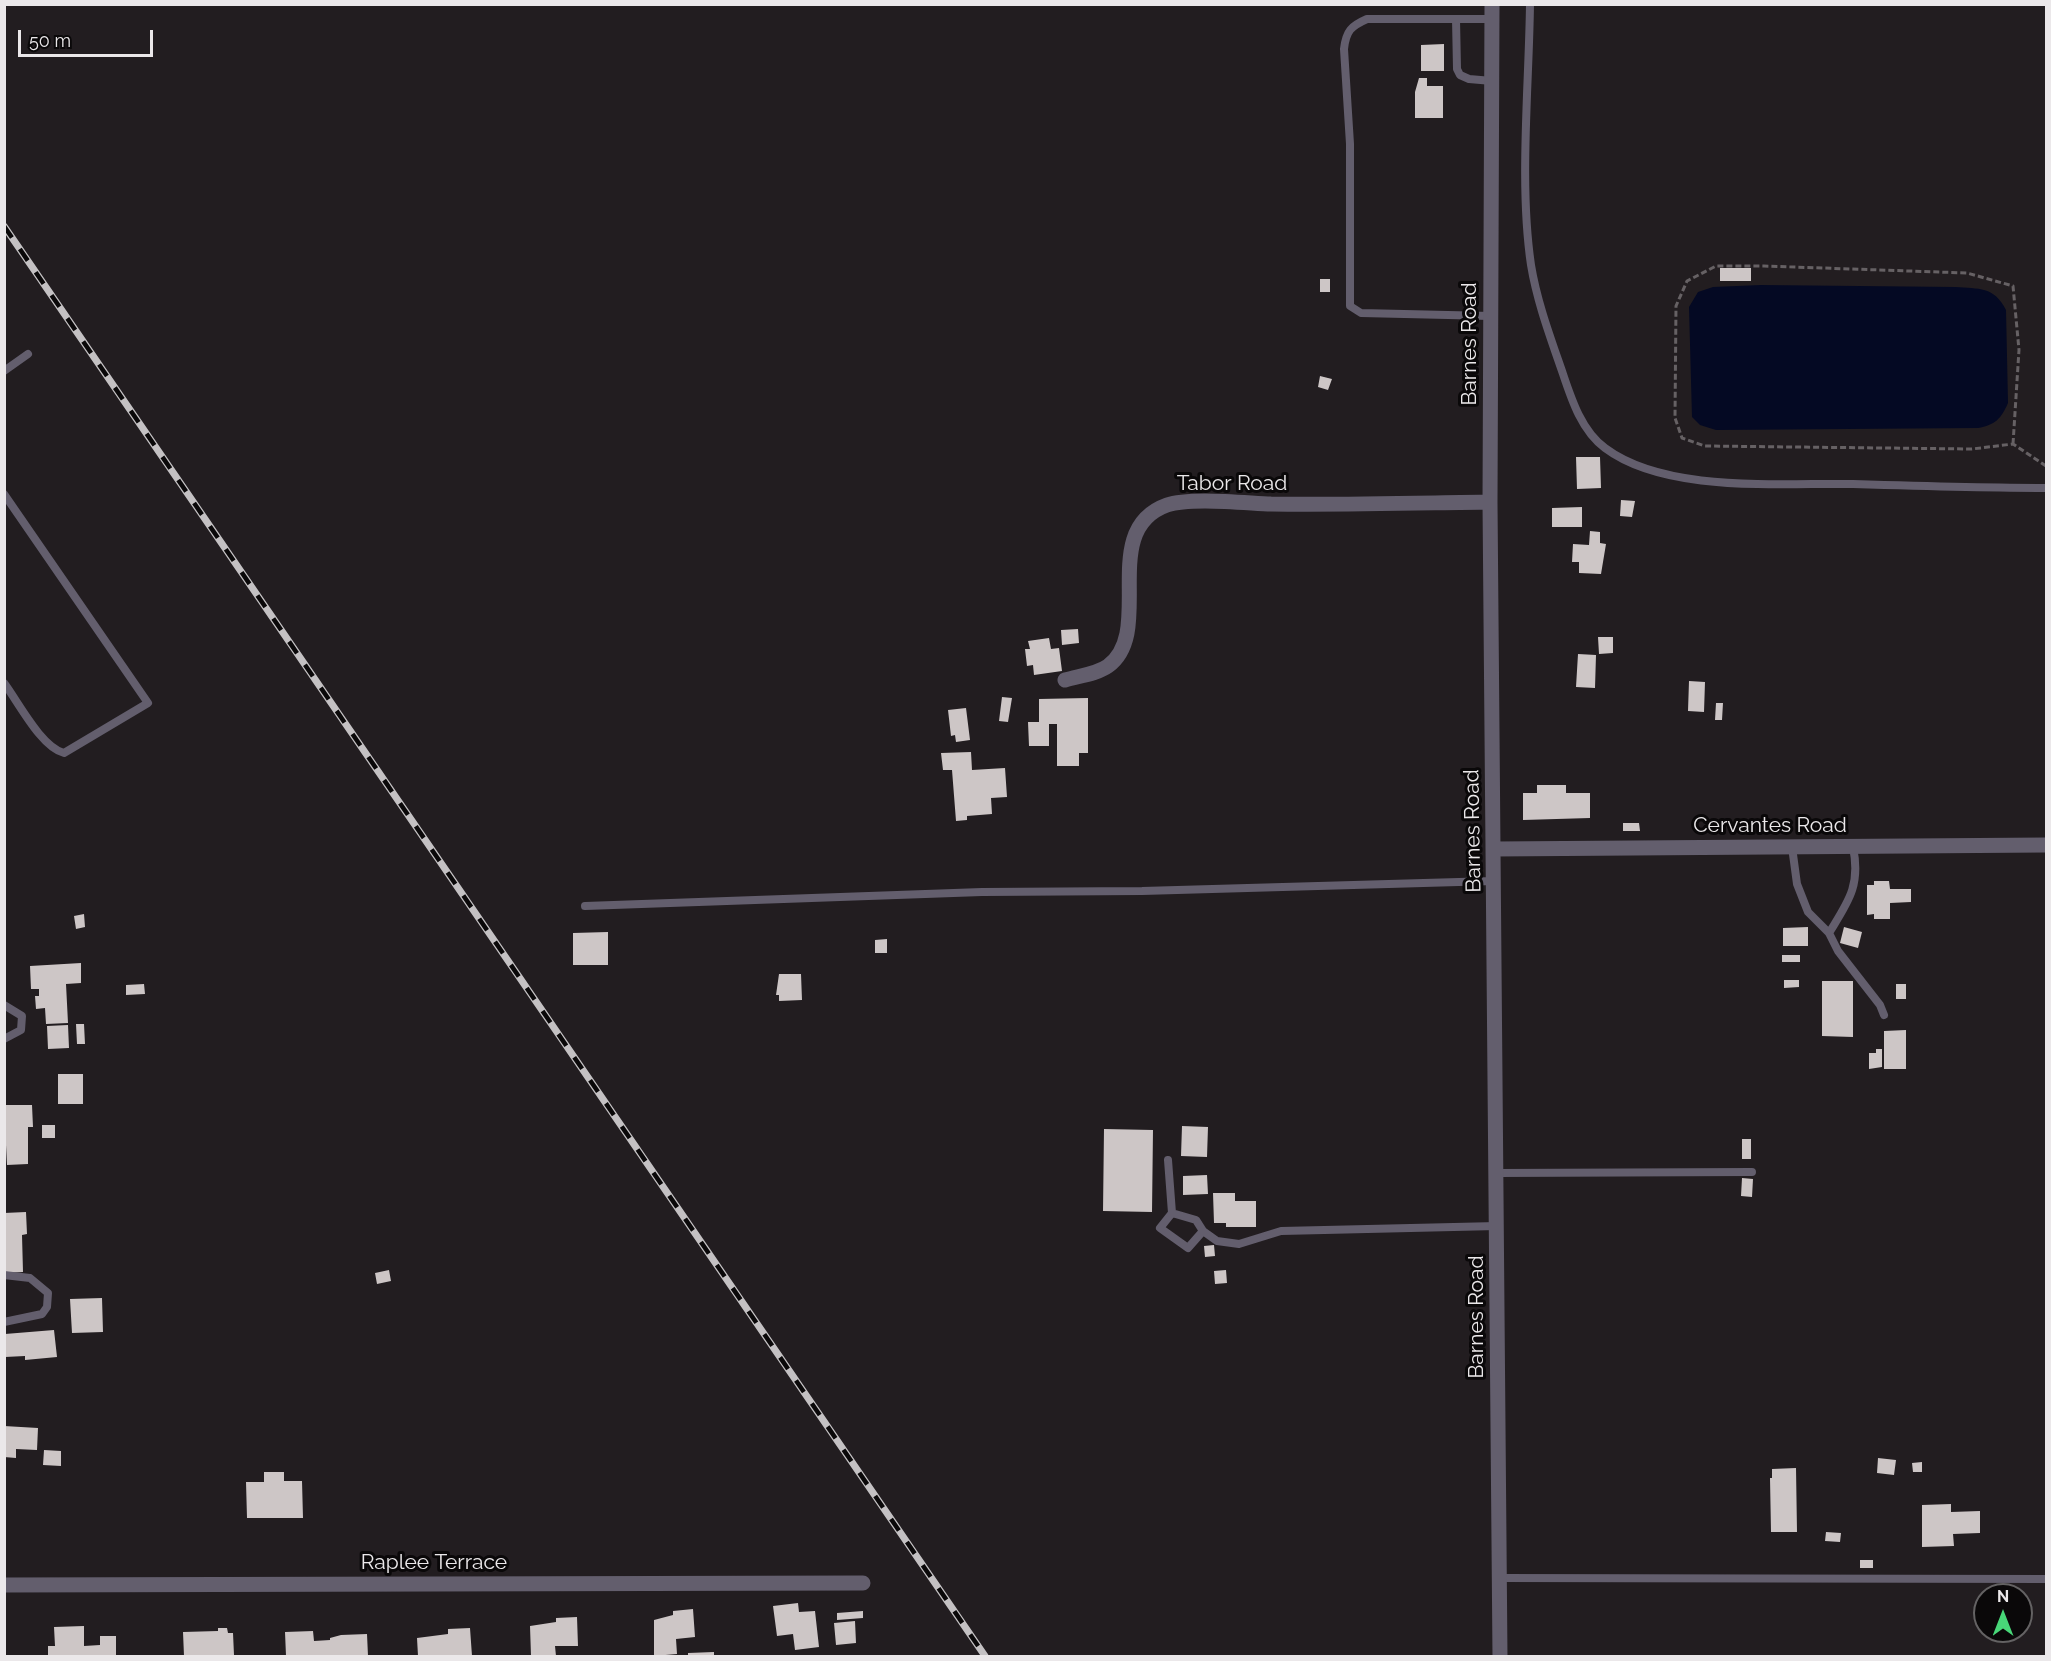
<!DOCTYPE html>
<style>
body{margin:0}
#map{position:relative;width:2051px;height:1661px;overflow:hidden;background:#221d20;font-family:Raleway,sans-serif}
canvas{display:block}
.frame{position:absolute;inset:0;border:6px solid #ebe8ea;pointer-events:none}
.north{position:absolute;left:1973px;top:1583px;width:60px;height:60px;box-sizing:border-box;background:#0a0809;border:2px solid #646263;border-radius:50%;rotate:0deg;font-size:16px;font-weight:700;line-height:24px;text-align:center;color:#ebe8ea}
.north::after{content:'';display:block;margin:auto;width:21px;height:27px;background:#48d778;clip-path:polygon(50% 0,100% 100%,50% 72%,0 100%)}
.scale{position:absolute;left:18px;top:30px;width:135px;height:27px;box-sizing:border-box;border:3px solid #ebe8ea;border-top:0;padding-left:8px;font-size:18px;line-height:21px;white-space:nowrap;color:#ebe8ea;-webkit-text-stroke:4px #0a0809;paint-order:stroke}
</style>
<div id="map">
<canvas width="2051" height="1661"></canvas>
<div class="frame"></div>
<div class="north">N</div>
<div class="scale">50 m</div>
</div>
<script>
const c = document.querySelector('canvas').getContext('2d');
c.lineJoin = 'round';
function fill(path, color) { c.fillStyle = color; c.fill(path, 'evenodd'); }
function strokePath(path, color, width, dash) { c.strokeStyle = color; c.lineWidth = width; c.lineCap = dash ? 'butt' : 'round'; c.setLineDash(dash || []); c.stroke(path); }
function label(font, color, halo, rows, align = 'center') {
  c.font = font + ' Raleway,sans-serif'; c.lineWidth = 6; c.setLineDash([]); c.textBaseline = 'middle'; c.strokeStyle = halo; c.fillStyle = color; for (const [text, x, y, turn = 0] of rows) {
    c.save(); c.translate(x, y); c.rotate((+turn || 0) * Math.PI / 180); c.textAlign = isNaN(turn) ? turn : align; if (halo) c.strokeText(text, 0, 0); c.fillText(text, 0, 0); c.restore();
  }
}
fill(new Path2D(`
 M1761,285L1955,287C1979,289 1994,286 2006,310L2008,403C2001,419 1995,425 1978,428L1716,430L1700,425L1692,417L1689,307L1698,292L1713,287Z`), '#040923');
fill(new Path2D(`
 M1444,44V71H1421V45Z
 M1419,78H1427V86H1443V118H1415V92Z
 M1720,268H1751V281H1720Z
 M1320,279H1330V292H1320Z
 M1320,376L1332,379L1328,390L1318,387Z
 M1576,457H1600L1601,488L1577,489Z
 M1621,500L1635,501L1632,517L1620,516Z
 M1582,507V527H1552V508Z
 M1590,531L1600,532V543L1606,544L1601,574L1579,573V562H1572L1573,544L1589,545Z
 M1078,629L1079,643L1062,645L1061,630Z
 M1598,637H1613V653L1599,654Z
 M1049,638L1051,649L1059,648L1062,671L1034,675L1033,665L1027,666L1025,649H1030L1028,641Z
 M1578,654L1596,655L1595,688L1576,687Z
 M1689,681L1705,682L1704,712L1688,711Z
 M1002,697L1012,698L1008,722L999,721Z
 M1088,698V753H1079V766H1057V724H1049V746H1029L1028,722H1039V699Z
 M1716,703H1723L1722,720H1715Z
 M966,708L970,740L956,742L955,735L951,736L948,710Z
 M971,752L972,770L1005,768L1007,797L991,798L992,814L967,816V820L956,821L952,770H943L941,753Z
 M1537,785H1566V793H1590V818L1523,820V793H1537Z
 M1623,823H1639L1640,831H1623Z
 M1874,881H1889L1890,889H1911V902L1890,903V919H1874V914L1867,915V885H1874Z
 M84,914L85,927L76,929L74,916Z
 M1808,927V946H1783V928Z
 M1844,927L1862,932L1858,948L1840,943Z
 M608,932V965H573V933Z
 M887,939V953H875V940Z
 M1782,955H1800V962H1782Z
 M81,963V983L66,984L68,1023L46,1024L45,1008L36,1009L35,996H39V989H31L30,966Z
 M779,974H801L802,1000L779,1001V995H776Z
 M1784,980H1799V987L1784,988Z
 M1822,981H1853V1037L1822,1036Z
 M144,984L145,994L126,995V985Z
 M1896,984H1906V999H1896Z
 M76,1024H84L85,1044H77Z
 M68,1025L69,1048L48,1049L47,1026Z
 M1906,1030V1069H1884V1031Z
 M1876,1049H1882V1067L1869,1069V1053H1876Z
 M58,1074H83V1104H58Z
 M4,1105H32L33,1127H28V1164L7,1165Z
 M42,1125H55V1138H42Z
 M1182,1126L1208,1127L1207,1157L1181,1156Z
 M1104,1129L1153,1130L1152,1212L1103,1211Z
 M1742,1139H1751V1159H1742Z
 M1207,1175L1208,1194L1183,1195V1176Z
 M1742,1178L1753,1179L1752,1197L1741,1196Z
 M1213,1193H1235V1201H1256V1227H1226V1223H1214Z
 M26,1212L27,1234L22,1235L23,1272L4,1273V1213Z
 M1214,1245L1215,1256L1205,1257L1204,1246Z
 M389,1270L391,1281L377,1284L375,1273Z
 M1226,1270L1227,1283L1215,1284L1214,1271Z
 M102,1298L103,1332L72,1333L70,1299Z
 M54,1330L57,1357L25,1360V1356L5,1357V1334Z
 M4,1426L38,1428L37,1450L16,1449V1458L4,1457Z
 M44,1450L61,1451V1466L43,1465Z
 M1878,1458L1896,1460L1894,1475L1877,1473Z
 M1922,1462V1472H1913L1912,1463Z
 M1796,1468L1797,1532H1771L1770,1478H1772V1469Z
 M264,1472H284V1481H302L303,1518H247L246,1482H264Z
 M1951,1504V1512L1980,1511V1533L1953,1534L1954,1546L1922,1547V1505Z
 M1826,1532L1841,1533L1840,1542L1825,1541Z
 M1860,1560H1873V1568H1860Z
 M798,1603L799,1612L815,1611L819,1647L795,1650L793,1634L777,1636L773,1606Z
 M693,1609L695,1637L676,1639L677,1654L654,1656V1620L673,1615V1611Z
 M863,1611V1618L837,1620V1613Z
 M577,1617L578,1646H555L556,1656H531L530,1626L556,1622V1618Z
 M855,1621L856,1643L836,1645L834,1623Z
 M84,1626V1646L100,1645V1636H116V1656H48V1646H55L54,1627Z
 M218,1628H227L228,1633H233L234,1655L184,1656L183,1632L218,1631Z
 M470,1628L472,1656H418L417,1638L448,1634V1629Z
 M313,1631L314,1641L330,1640V1638L341,1635L367,1634L368,1656H286L285,1632Z
 M714,1652V1656H688V1653Z`), '#cdc6c6');
strokePath(new Path2D(`
 M2013,444L2019,350L2013,286L1967,273L1764,266H1716L1687,281L1676,306L1675,418L1682,438L1705,446L1972,449L2013,444L2046,466`), '#666164', 3, [6, 3]);
strokePath(new Path2D(`
 M1530,4C1529,87 1519,184 1531,265C1537,302 1551,339 1563,374C1572,401 1582,431 1605,448C1665,493 1778,483 1850,484C1916,486 1981,488 2046,488
 M1456,19L1457,69L1460,75L1469,79L1492,81
 M1491,316L1361,313L1350,306V144L1344,49C1346,31 1351,26 1367,19H1492
 M4,371L28,354
 M4,494L148,703L64,753C41,747 19,703 4,683
 M1792,847L1797,884L1808,912L1829,933L1838,951L1880,1005L1884,1015
 M585,906L982,892L1142,891L1494,881
 M1829,933C1848,902 1861,886 1853,847
 M4,1005L22,1016L21,1030L4,1039
 M1168,1160L1172,1213L1196,1220L1203,1231L1217,1241L1239,1244L1281,1231L1497,1226
 M1497,1173L1752,1172
 M1172,1213L1160,1228L1188,1248L1203,1231
 M4,1275L30,1278L48,1293L47,1307L42,1314L4,1322
 M1500,1578L2046,1579`), '#635e6d', 8);
strokePath(new Path2D(`
 M1492,4L1490,502L1500,1656
 M1065,680C1078,676 1097,674 1108,666C1156,631 1097,530 1167,505C1190,497 1245,503 1271,504C1344,505 1417,503 1490,502
 M1495,849L2046,845
 M4,1585L863,1583`), '#635e6d', 15);
const rail = new Path2D(`
 M4,226L985,1656`);
strokePath(rail, '#c4c1c3', 7);
strokePath(rail, '#0a0809', 4.5, [14]);
label('21px', '#ebe8ea', '#0a0809', [
 ["Barnes Road",1470,344,-90],
 ["Tabor Road",1232,484],
 ["Cervantes Road",1770,826],
 ["Barnes Road",1473,831,-91],
 ["Barnes Road",1477,1317,-90],
 ["Raplee Terrace",434,1563]
]);
</script>
